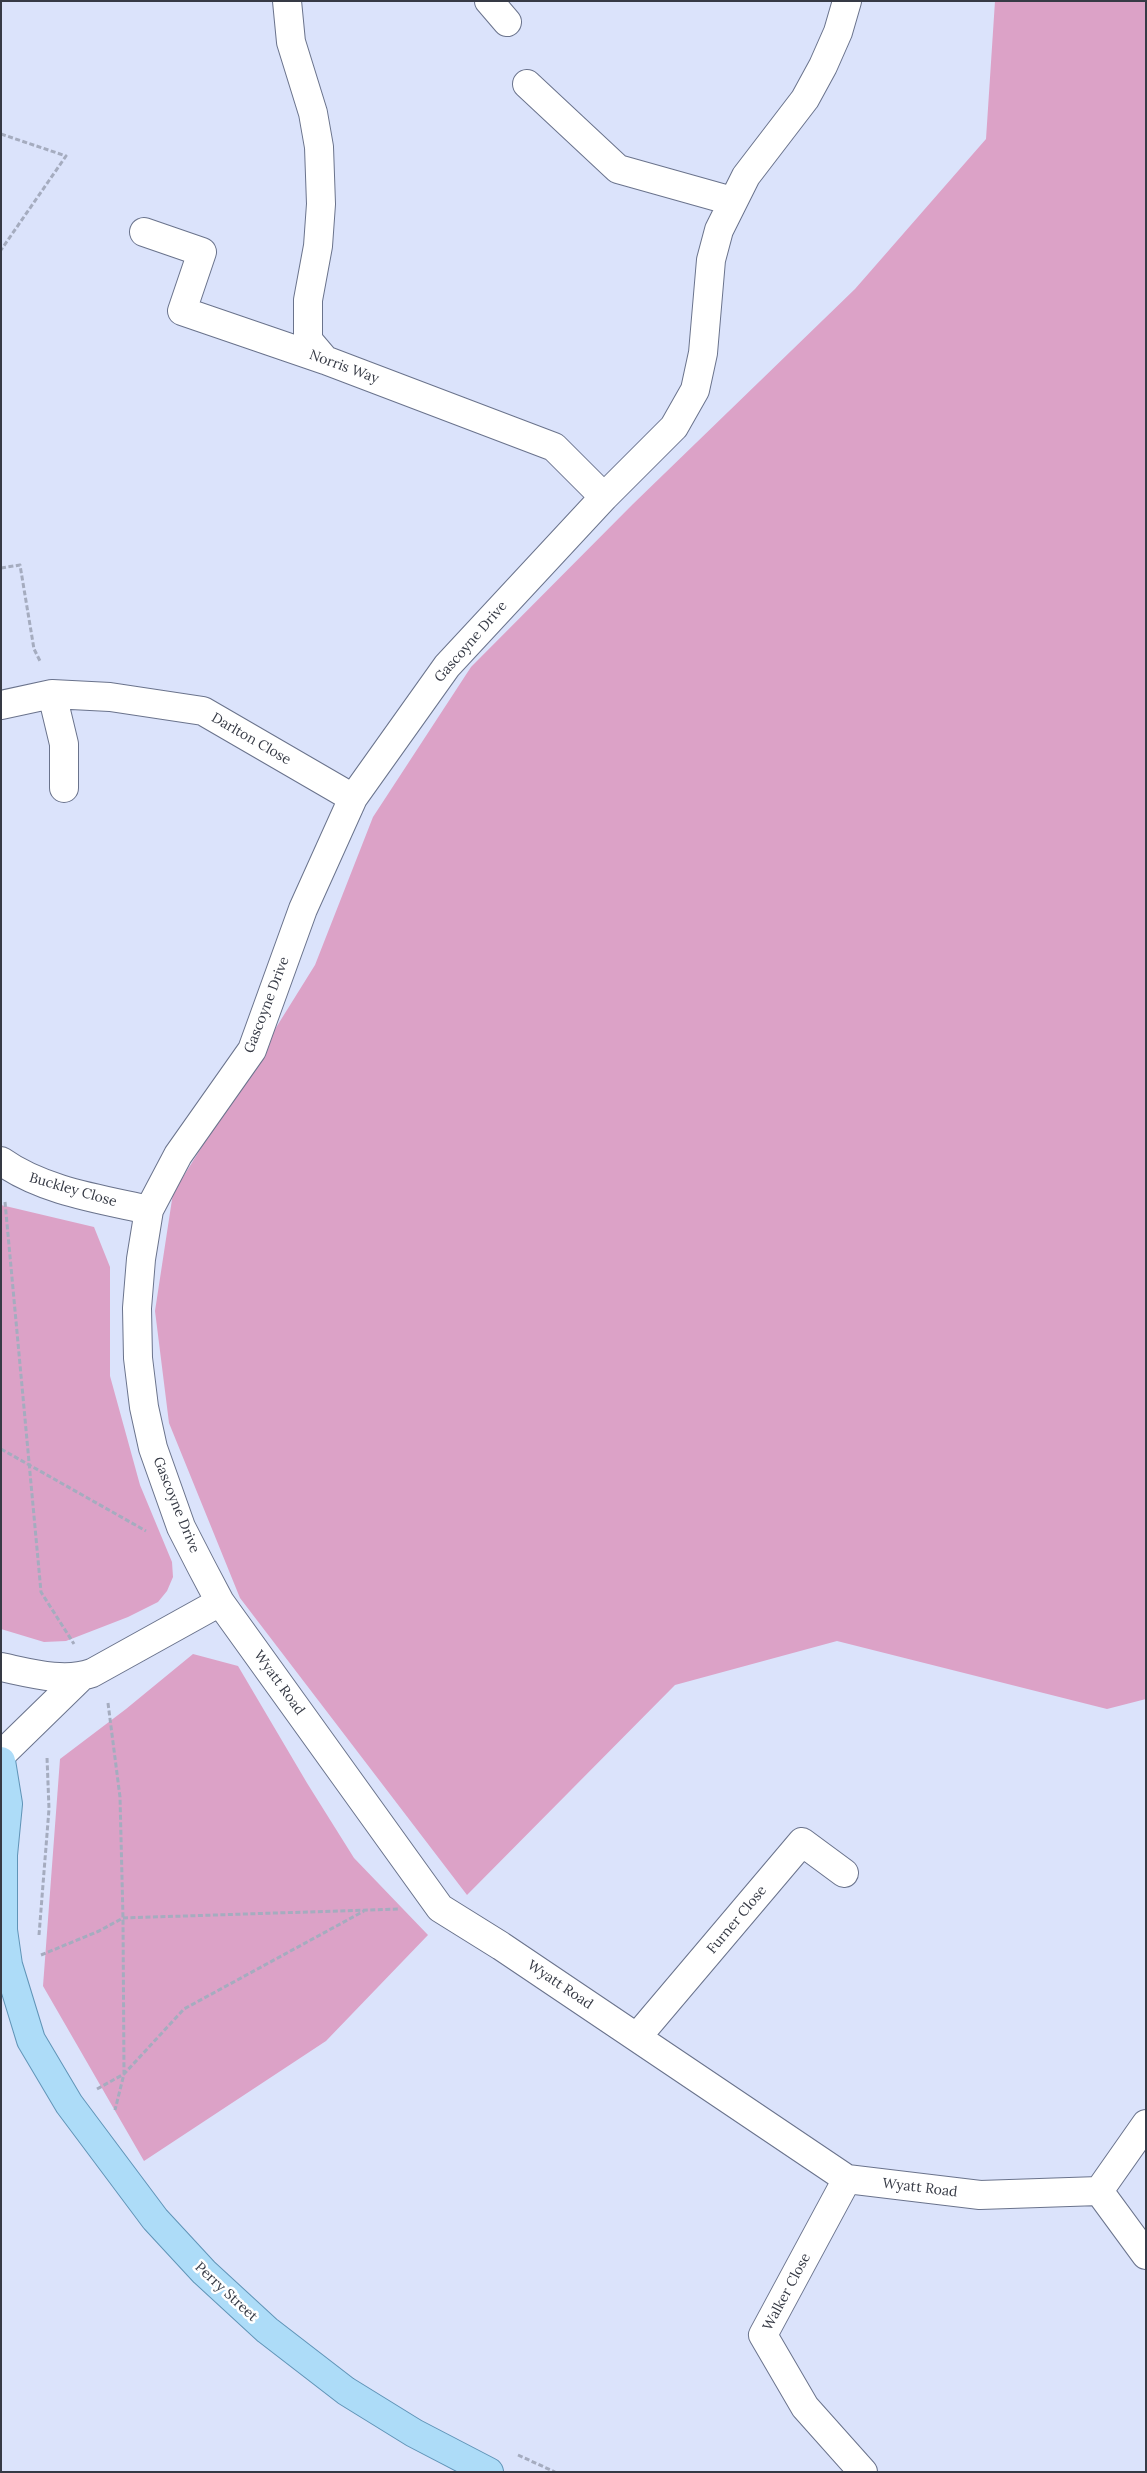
<!DOCTYPE html>
<style>
body{margin:0}
#map{position:relative;width:1147px;height:2473px;overflow:hidden;background:#dbe3fb;font-family:Lora,serif}
canvas{display:block}
.frame{position:absolute;inset:0;border:2px solid #363a45;pointer-events:none}
</style>
<div id="map">
<canvas width="1147" height="2473"></canvas>
<div class="frame"></div>
</div>
<script>
const c = document.querySelector('canvas').getContext('2d');
c.lineJoin = 'round';
function fill(path, color) { c.fillStyle = color; c.fill(path, 'evenodd'); }
function strokePath(path, color, width, dash) { c.strokeStyle = color; c.lineWidth = width; c.lineCap = dash ? 'butt' : 'round'; c.setLineDash(dash || []); c.stroke(path); }
function label(font, color, halo, rows, align = 'center') {
  c.font = font + ' Lora,serif'; c.lineWidth = 5; c.setLineDash([]); c.textBaseline = 'middle'; c.strokeStyle = halo; c.fillStyle = color; for (const [text, x, y, turn = 0] of rows) {
    c.save(); c.translate(x, y); c.rotate((+turn || 0) * Math.PI / 180); c.textAlign = isNaN(turn) ? turn : align; if (halo) c.strokeText(text, 0, 0); c.fillText(text, 0, 0); c.restore();
  }
}
fill(new Path2D(`
 M995,1H1146V1699L1107,1709L837,1641L675,1685L467,1895L240,1598L169,1423L155,1311L173,1193L315,965L373,817L471,667L633,504L855,289L986,139Z
 M1,1205L94,1227L110,1267V1376L140,1485L172,1562L173,1577L167,1591L158,1602L128,1617L66,1641L44,1642L1,1629Z
 M193,1654L238,1666L307,1783L354,1858L428,1935L326,2041L144,2161L43,1986L60,1759L126,1709Z`), '#dca2c7');
const street = new Path2D(`
 M287,1L291,42L313,113L319,147L321,204L318,246L308,300V340L325,360
 M489,1L507,22
 M847,1L838,32L823,66L805,99L746,176L719,230L711,260L703,353L695,390L674,427L604,497L447,666L353,798L303,909L252,1050L178,1155L149,1210L141,1259L137,1308L138,1358L144,1407L153,1448L181,1527L201,1566L220,1602L440,1908L501,1946L847,2179L980,2195L1099,2191L1146,2255
 M527,84L618,169L732,201
 M144,232L202,252L182,311L325,360L554,447L604,497
 M52,694L64,744V788
 M1,705L52,694L110,697L203,711L353,798
 M1,1161C43,1191 100,1199 149,1210
 M1,1667C30,1673 64,1683 92,1673L220,1602
 M1,1755L81,1677
 M637,2037L802,1842L844,1873
 M847,2179L763,2335L805,2407L863,2472
 M1099,2191L1146,2124`);
const primary = new Path2D(`
 M1,1761L8,1804L3,1855V1930L8,1965L31,2040L69,2104L155,2219L204,2272L267,2330L346,2391L414,2433L489,2472`);
strokePath(street, '#6a738c', 30);
strokePath(primary, '#6094b7', 30);
strokePath(new Path2D(`
 M1,134L66,156L1,250
 M1,568L20,565L34,649L41,663
 M5,1202L41,1592L74,1644
 M1,1449L146,1531
 M108,1703L120,1797L123,1918L124,2074L115,2110
 M39,1935L49,1809L47,1757
 M41,1955L99,1931L123,1918L399,1909
 M97,2089L124,2074L184,2009L364,1911
 M518,2455L555,2472`), '#a5acbf', 3, [5, 2.5]);
strokePath(street, '#fff', 28);
strokePath(primary, '#addcf8', 28);
label('14px', '#363a45', '#fff', [
 ["Norris Way",344,367,20],
 ["Gascoyne Drive",471,642,-49],
 ["Darlton Close",251,739,30],
 ["Gascoyne Drive",267,1005,-69],
 ["Buckley Close",73,1190,16],
 ["Gascoyne Drive",176,1505,68],
 ["Wyatt Road",279,1683,54],
 ["Furner Close",737,1920,-50],
 ["Wyatt Road",560,1985,34],
 ["Wyatt Road",920,2188,7],
 ["Perry Street",226,2292,43],
 ["Walker Close",787,2292,-62]
]);
</script>
